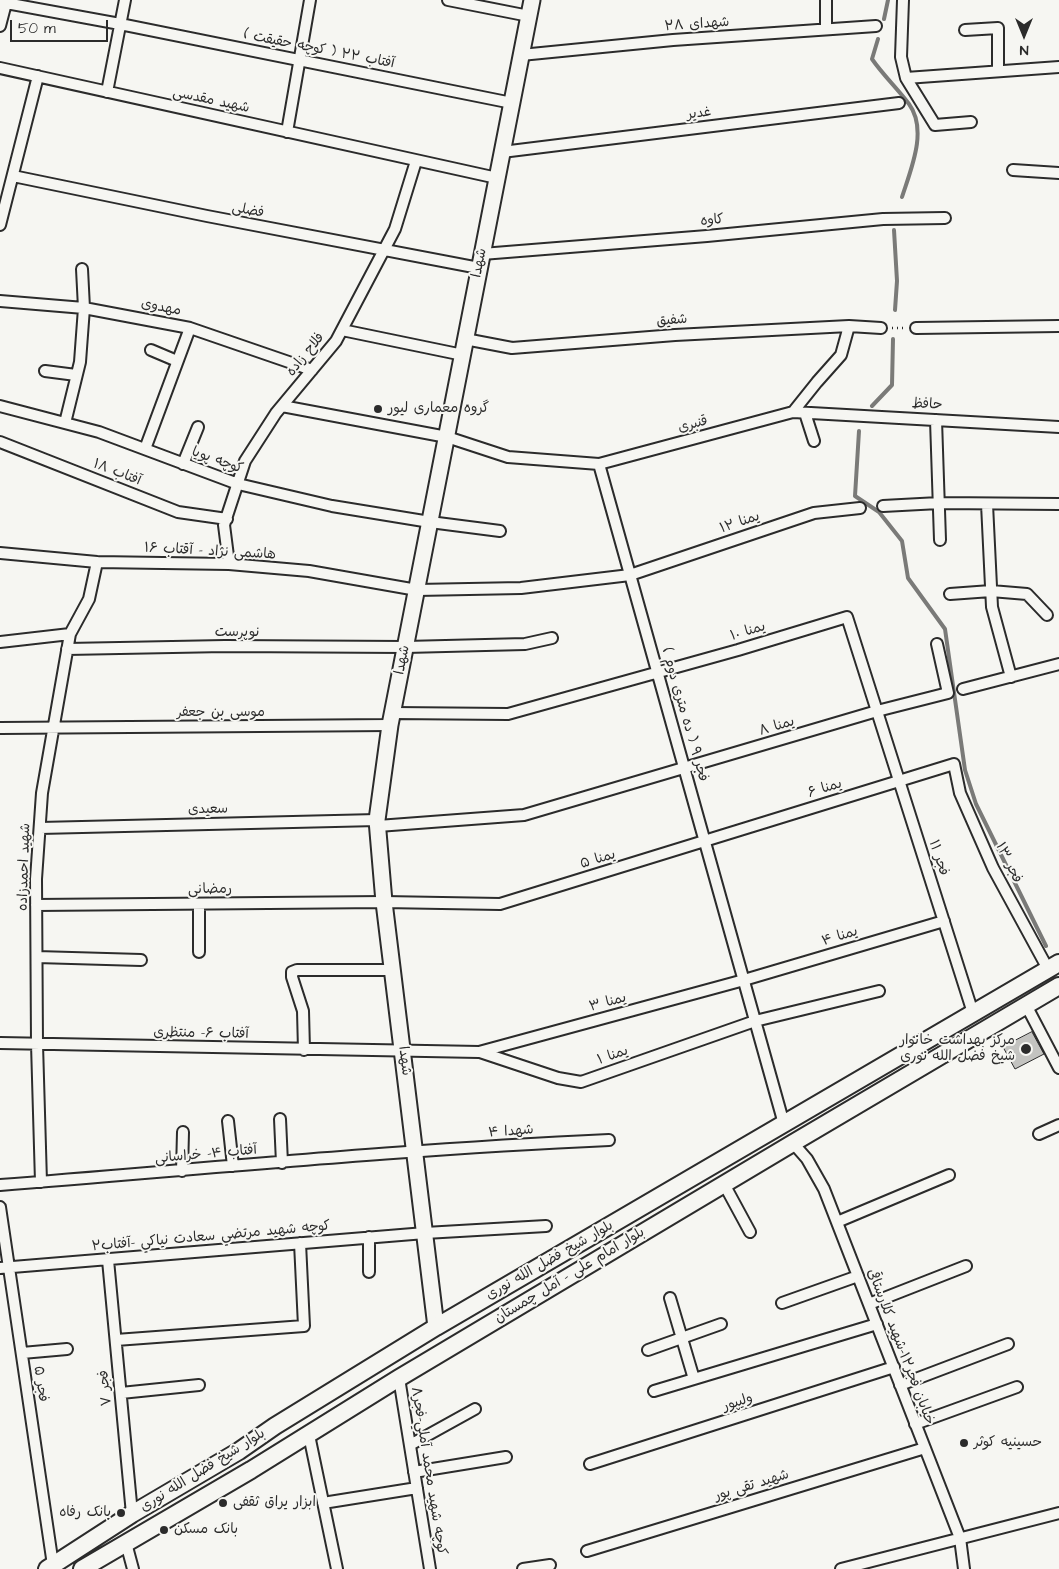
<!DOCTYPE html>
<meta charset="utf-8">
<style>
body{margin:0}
#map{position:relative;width:1059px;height:1569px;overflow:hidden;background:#f6f6f2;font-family:"Architects Daughter",sans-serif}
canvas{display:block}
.north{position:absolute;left:999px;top:10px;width:50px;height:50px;-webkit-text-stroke:4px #f6f6f2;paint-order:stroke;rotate:180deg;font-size:14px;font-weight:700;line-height:20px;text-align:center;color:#2b2b2b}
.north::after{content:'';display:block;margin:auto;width:18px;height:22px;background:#2b2b2b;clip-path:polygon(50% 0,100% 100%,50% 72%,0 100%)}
.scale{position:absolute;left:10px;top:20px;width:98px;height:22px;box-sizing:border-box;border:2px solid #2b2b2b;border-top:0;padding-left:6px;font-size:15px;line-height:18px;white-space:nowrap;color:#2b2b2b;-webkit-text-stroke:4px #f6f6f2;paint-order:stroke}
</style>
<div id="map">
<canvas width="1059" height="1569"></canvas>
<div class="north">N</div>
<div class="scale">50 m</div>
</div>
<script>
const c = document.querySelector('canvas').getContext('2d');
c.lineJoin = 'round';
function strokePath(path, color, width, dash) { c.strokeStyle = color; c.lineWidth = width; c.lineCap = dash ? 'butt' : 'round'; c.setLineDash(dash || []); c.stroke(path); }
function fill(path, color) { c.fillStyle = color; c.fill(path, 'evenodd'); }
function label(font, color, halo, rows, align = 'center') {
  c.font = font + ' "Architects Daughter","Playpen Sans Arabic",sans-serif'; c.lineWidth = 4; c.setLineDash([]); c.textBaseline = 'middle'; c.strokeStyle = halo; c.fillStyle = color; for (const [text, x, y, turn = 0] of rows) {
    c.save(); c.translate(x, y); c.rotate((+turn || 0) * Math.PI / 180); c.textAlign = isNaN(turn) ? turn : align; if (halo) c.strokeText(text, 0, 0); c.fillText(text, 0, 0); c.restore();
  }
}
strokePath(new Path2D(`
 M884,19L888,0
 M878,39L872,59C883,75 897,88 909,104C928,130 911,169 902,197
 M894,230L897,281L895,310
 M872,406L892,385L893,339
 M859,431L855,496L879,512L902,541L908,578L945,629L965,770L976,804L1046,946`), '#7a7a78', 4);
const building = new Path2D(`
 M1032,1032L1044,1054L1015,1069L1003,1047Z`);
fill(building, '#c3c3c0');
strokePath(building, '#2b2b2b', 1);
const minor = new Path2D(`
 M448,0L529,16
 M826,0V29
 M903,0L901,57L906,78L935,125L971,122
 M0,2L120,24L512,103
 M0,26L6,3
 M965,30L998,28V71
 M521,55L673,40L876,26
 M0,68L497,178
 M906,78L1059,67
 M107,92L125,0
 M287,132L310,0
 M502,152L899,103
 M1013,170L1059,173
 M13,176L207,216L479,268
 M0,225L38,76
 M482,254L707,236L883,219L945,218
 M0,301L84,308L190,328L312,370
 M916,328L1059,326
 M342,330L463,355
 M465,339L512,348L675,335L849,326L881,328
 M151,350L177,361
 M45,371L76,375
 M0,406L99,432L238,484L332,506L430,522L500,531
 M282,406L447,437L508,457L599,464L793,412L1059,427
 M793,412L817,382L841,355L849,326
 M805,413L814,441
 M936,420L940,540
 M65,423L80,362L84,308L82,269
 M0,442L178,512L227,519
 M145,449L190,328
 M183,464L198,427
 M599,464L784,1124
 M987,504L992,607L1011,677
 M883,506L939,503L1059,504
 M0,553L97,562L229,564L309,571L417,590L521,588L630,575L814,513L860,508
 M229,564L224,525L245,461L276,413L336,341L395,229L416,161
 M950,594L991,591L1027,594L1047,615
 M0,642L70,634
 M67,649L225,646L406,647L525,644L552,638
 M963,689L1059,664
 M393,713L508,714L738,650L847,617L973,1013
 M0,728L390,725
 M378,826L524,815L877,711L948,693L937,644
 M40,828L377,820
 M199,904V952
 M36,905L384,902L500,904L954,764L960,793L993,868L1048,969
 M37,957L141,960
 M1026,1005L1059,1068
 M0,1043L479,1052L744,980L944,921
 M304,1050L303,1011L292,977V972L297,970H392
 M480,1052L558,1078L581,1082L755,1021L879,991
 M280,1119L282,1163
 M228,1121L233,1166
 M1039,1134L1059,1125
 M793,1143L807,1159L824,1189L960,1538L964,1569
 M182,1171L183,1132
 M41,1182L37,1044L36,879L42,793L70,634L89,599L97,562
 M724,1184L750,1232
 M0,1185C203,1169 406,1149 609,1140
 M0,1207L53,1565
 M837,1222L949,1175
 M369,1237V1272
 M108,1260L132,1514
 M0,1268L425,1233L546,1226
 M670,1298L694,1379
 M782,1303L858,1276
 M869,1304L966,1266
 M116,1340L304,1326L300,1243
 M648,1350L721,1324
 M22,1353L67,1349
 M399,1378L430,1569
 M900,1385L1008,1344
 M654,1391L877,1324
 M121,1393L199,1385
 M915,1424L1017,1387
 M309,1435L337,1569
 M410,1445L475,1409
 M590,1464L894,1367
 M414,1472L506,1457
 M323,1503L417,1488
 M126,1543L133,1569
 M587,1551L925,1448
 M523,1569L550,1565
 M841,1569L1059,1513`);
const secondary = new Path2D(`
 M436,1327L384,902L377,820L390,725L532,0`);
const primary = new Path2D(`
 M47,1569L132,1514L239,1451L275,1426L436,1327L1059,963
 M82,1569L251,1470L399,1378L793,1143L1059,986`);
strokePath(minor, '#2b2b2b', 14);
strokePath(secondary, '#2b2b2b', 19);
strokePath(primary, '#2b2b2b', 20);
strokePath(new Path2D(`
 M892,328H907`), '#2b2b2b', 2.5, [1, 4]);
strokePath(minor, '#f6f6f2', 10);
strokePath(secondary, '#f6f6f2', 15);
strokePath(primary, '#f6f6f2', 16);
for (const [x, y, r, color] of [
 [378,409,5,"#2b2b2b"],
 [1026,1049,6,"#2b2b2b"],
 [964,1443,5,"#2b2b2b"],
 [223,1503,5,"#2b2b2b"],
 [121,1513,5,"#2b2b2b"],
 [164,1530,5,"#2b2b2b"]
]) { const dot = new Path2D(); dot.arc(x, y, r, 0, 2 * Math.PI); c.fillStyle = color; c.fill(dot); strokePath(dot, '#f6f6f2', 2); }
label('14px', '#2b2b2b', '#f6f6f2', [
 ["شهدای ۲۸",697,25,-4],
 ["آفتاب ۲۲ ( کوچه حقیقت )",319,50,11],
 ["شهید مقدسی",211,101,12],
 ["غدیر",699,114,-7],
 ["فضلی",248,211,11],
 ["کاوه",712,221,-5],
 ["شهدا",480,263,-79],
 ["مهدوی",161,308,11],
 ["شفیق",672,321,-4],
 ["فلاح زاده",306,355,-51],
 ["حافظ",927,405,3],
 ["قنبری",693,425,-15],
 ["کوچه پویا",217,461,20],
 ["آفتاب ۱۸",117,473,21],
 ["یمنا ۱۲",740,523,-19],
 ["هاشمی نژاد - آقتاب ۱۶",210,552,3],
 ["یمنا ۱۰",748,632,-17],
 ["نوپرست",237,633],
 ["شهدا",403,660,-79],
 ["موسی بن جعفر",221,713],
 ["فجر ۹ ( ده متری دوم )",684,715,74],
 ["یمنا ۸",777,727,-17],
 ["یمنا ۶",825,789,-17],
 ["سعیدی",208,810,-1],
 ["فجر ۱۱",938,858,72],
 ["یمنا ۵",598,860,-17],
 ["فجر ۱۳",1008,863,64],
 ["شهید احمدزاده",25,867,-88],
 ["رمضانی",210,890,-1],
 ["یمنا ۴",840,937,-17],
 ["یمنا ۳",608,1003,-15],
 ["آفتاب ۶- منتظری",201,1034,1],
 ["یمنا ۱",613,1056,-19],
 ["شهدا",404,1061,83],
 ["شهدا ۴",511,1132,-4],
 ["آفتاب ۴- خراسانی",206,1155,-5],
 ["كوچه شهيد مرتضي سعادت نياكي -آفتاب۲",211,1237,-5],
 ["بلوار شیخ فضل الله نوری",550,1261,-30],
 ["بلوار امام علی - آمل چمستان",570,1276,-31],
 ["خيابان فجر۱۲-شهيد كلارستاقی",900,1347,69],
 ["فجر ۵",40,1384,82],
 ["فجر ۷",106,1388,-96],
 ["ولیپور",738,1403,-18],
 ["بلوار شیخ فضل الله نوری",203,1471,-32],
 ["كوچه شهيد محمد آملي-فجر۸",428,1471,81],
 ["شهید تقی پور",752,1486,-17]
]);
label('14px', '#2b2b2b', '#f6f6f2', [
 ["گروه معماری لیور",388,409],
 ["مرکز بهداشت خانوار",1015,1041,"right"],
 ["شیخ فضل الله نوری",1015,1057,"right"],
 ["حسینیه کوثر",974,1443],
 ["ابزار یراق ثقفی",233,1503],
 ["بانک رفاه",111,1513,"right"],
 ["بانک مسکن",174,1530]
], 'left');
</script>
